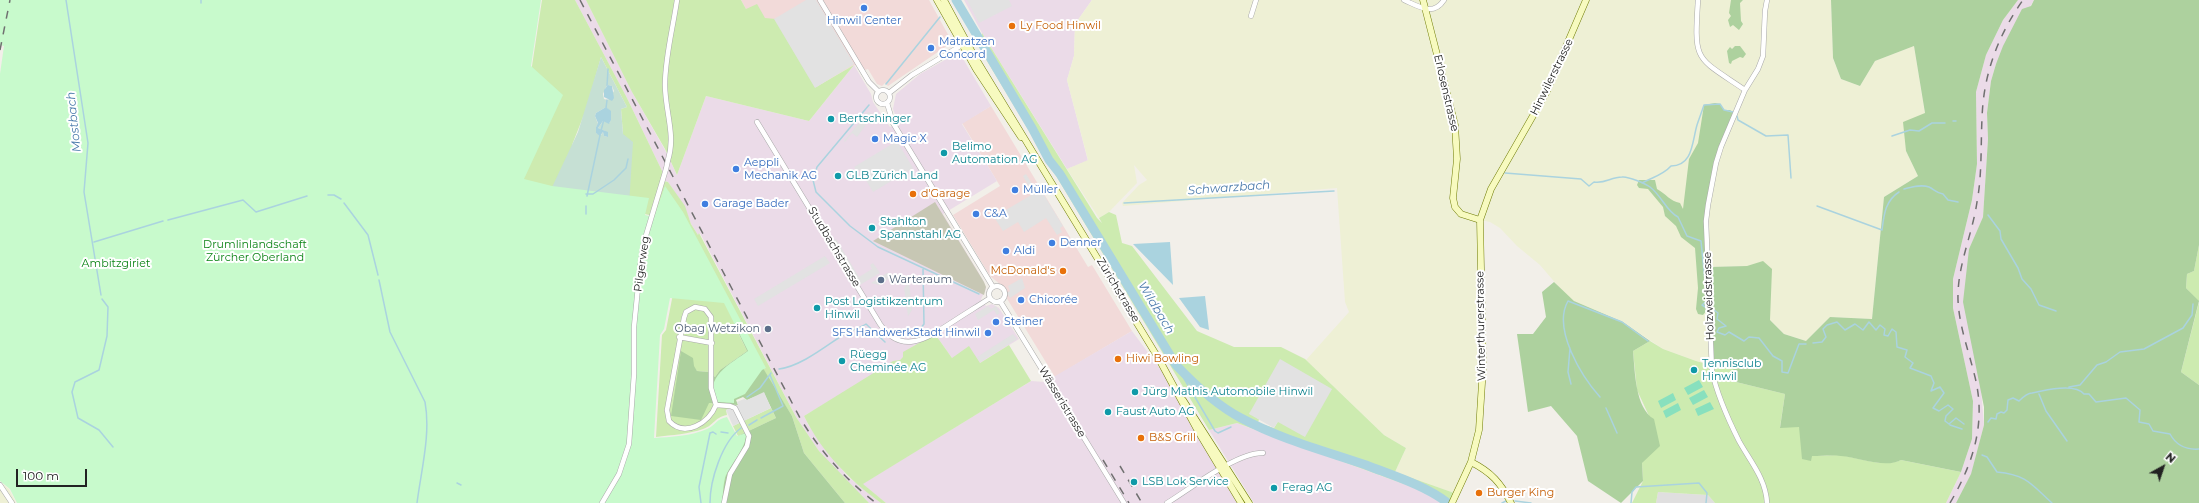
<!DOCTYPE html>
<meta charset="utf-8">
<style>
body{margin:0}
#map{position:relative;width:2199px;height:503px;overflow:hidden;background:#f2efe9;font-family:Montserrat,sans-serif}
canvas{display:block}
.north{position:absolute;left:2143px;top:447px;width:40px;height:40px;-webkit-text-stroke:3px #fff;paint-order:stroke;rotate:40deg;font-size:11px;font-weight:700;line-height:16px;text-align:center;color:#222}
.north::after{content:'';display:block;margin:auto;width:14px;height:18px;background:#222;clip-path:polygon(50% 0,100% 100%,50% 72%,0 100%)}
.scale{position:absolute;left:16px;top:469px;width:71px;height:18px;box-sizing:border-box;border:2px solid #222;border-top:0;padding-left:5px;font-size:12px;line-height:14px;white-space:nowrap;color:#222;-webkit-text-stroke:3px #fff;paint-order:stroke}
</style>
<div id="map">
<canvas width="2199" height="503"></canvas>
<div class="north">N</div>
<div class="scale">100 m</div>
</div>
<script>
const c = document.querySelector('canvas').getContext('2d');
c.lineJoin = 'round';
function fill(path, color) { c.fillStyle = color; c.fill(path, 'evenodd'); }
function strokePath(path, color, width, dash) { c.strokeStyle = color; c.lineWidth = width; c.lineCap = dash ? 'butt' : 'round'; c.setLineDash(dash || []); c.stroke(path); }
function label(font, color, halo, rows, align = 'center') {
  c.font = font + ' Montserrat,sans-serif'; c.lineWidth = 4; c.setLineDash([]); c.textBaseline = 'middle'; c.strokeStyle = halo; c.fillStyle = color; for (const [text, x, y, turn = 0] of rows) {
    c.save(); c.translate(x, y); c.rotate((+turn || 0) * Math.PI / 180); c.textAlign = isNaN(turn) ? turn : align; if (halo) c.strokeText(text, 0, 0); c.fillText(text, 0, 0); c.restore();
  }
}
fill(new Path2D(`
 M1658,492L1708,495L1715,503H1656Z`), '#e0dfdf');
fill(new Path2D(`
 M741,0H929L951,40V43L888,86L885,83L882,86L877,84L868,69L865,70L854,65L816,87L765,18L746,9Z
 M991,106L1088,267L1092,265L1132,331L1055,377L1006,297V289L990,276L953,215L1000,186L962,123Z`), '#f2dad9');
fill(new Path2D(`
 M575,0H586L632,92L665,150L677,175L706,96L809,121L854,65L871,94L873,102L890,127L898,122L893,109L896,94L920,74L959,52L991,106L962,124L997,181L943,214L983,280L986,289L981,299L986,306L992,304L999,308L1019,339L980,363L952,358L935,334L900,360L804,416L809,426L847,476L881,503H869L838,473L819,451L796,417L700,233L698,235L691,224L684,206L668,182L664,181V175L627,98Z
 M964,0H1092L1075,24L1074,56L1067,80L1088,161L1067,169L982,33Z
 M2018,0H2034L1996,64L1991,81L1987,113L1988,139L1983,217L1969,249L1984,425L1971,475L1956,503H1946L1961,472L1972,439L1973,401L1953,308V279L1972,200L1977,164L1976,92L1986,55L2003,20Z
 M1132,331L1181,397L1241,503H886L862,484L1031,381L1045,382Z
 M1237,423L1426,492L1441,503H1254L1209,430Z`), '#ebdbe8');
fill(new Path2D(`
 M935,202L984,282L986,287L984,295L873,241Z`), '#c7c7b4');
fill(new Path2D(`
 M1092,0H1831L1833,59L1841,79L1860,86L1875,61L1914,46L1925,114L1906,151L1918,176L1884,197L1872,319L1830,317L1806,341L1784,334L1770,320L1769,306L1747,266L1710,267V364L1696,361L1663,349L1623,322L1574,301L1564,293L1540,265L1517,246L1500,228L1490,222L1480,220L1483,367L1479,430L1457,494L1395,472L1406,448L1384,435L1306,360L1349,312L1345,302L1337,188L1123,206L1122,203L1139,185L1147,180L1134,165L1137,183L1109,212L1099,218L1067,169L1088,160L1067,80L1074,56L1075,24Z
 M0,482L9,489L16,503H0Z`), '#eef0d5');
fill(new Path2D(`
 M542,0H575L627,98L664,175V181L668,182L685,206L691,224L698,235L699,233L796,417L819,451L869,503H845L804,453L792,416L734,325L747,351L720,370L715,377L709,372L697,371L681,351L709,403L738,405L726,410L727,415C713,418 715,425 703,429C689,434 672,435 656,437L662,335L666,330L677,273L654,216L521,188L532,66ZM601,57L627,107L621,109L623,134L572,145L587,107Z
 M586,0H741L746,9L757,4L765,18L776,19L816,87L854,65L809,121L706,96L677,175L665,149L632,92Z
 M982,33L1097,218L1102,223L1099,218L1109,212L1116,215L1122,243L1132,246L1197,331L1234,347H1281L1305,359L1384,435L1406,448L1395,472L1457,494L1452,503H1441L1426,492L1237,423L1209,430L981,51ZM1332,389L1278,421L1274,428L1258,423L1259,419L1249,413Z
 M2199,245V385L2181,372L2199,302L2186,288L2187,274L2194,271Z
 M935,334L952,358L969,346L980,363L1009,345L1031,381L863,484L886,503H881C849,480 821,451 804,416L893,361L900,360L903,357V352Z
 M1650,341L1663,349L1696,361L1707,364L1720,362L1734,368L1736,382L1785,394L1780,427H1799L1812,456C1822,456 1831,455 1840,455C1860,458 1882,468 1901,460L1961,472L1946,503H1715L1708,495L1658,492L1656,503H1632L1643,481L1642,463L1649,416L1637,390L1633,351Z
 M771,408L776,418L738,436L733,426Z`), '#cdebb0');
fill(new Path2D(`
 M1731,0H1743L1740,3L1741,21L1743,24L1739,30L1733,25L1730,27L1728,20L1731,16L1729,13Z
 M1831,0H2018L2003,20L1986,55L1976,92L1977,164L1972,200L1953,279V308L1973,401L1972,439L1961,472L1901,460C1885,469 1858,457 1841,456C1831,455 1822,456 1812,456L1811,461L1802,459L1799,427L1780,428L1785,394L1736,382L1733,368L1720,362L1710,364L1709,267L1747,266L1763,261L1772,269L1770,320L1784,334L1806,341L1830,317L1872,319L1884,197L1918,176L1906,151L1903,122L1925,113L1914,46L1875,61L1860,86L1841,79L1833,58Z
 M2034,0H2199V245L2194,271L2187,274L2186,288L2199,301L2181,372L2199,385V503H1956L1971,474L1984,425V407L1963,302L1969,249L1983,217L1988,139L1987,113L1991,81L1996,64L2003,46L2022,9L2031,6Z
 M1735,46H1740L1746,54L1743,58L1740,57L1732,61L1731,64L1729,63L1727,51L1730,47L1732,49Z
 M1715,103L1720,104L1724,110H1730L1735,114L1721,147L1708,205V309L1703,315L1698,314L1696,309L1698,288L1695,248L1681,237L1676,226L1665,216L1663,207L1648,189L1639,188L1637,185L1639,180H1655L1657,189C1666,194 1670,201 1680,203L1683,209L1689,159L1698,143L1704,105Z
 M1554,282L1574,301L1623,322L1650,341L1633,351C1635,371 1635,408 1654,419L1660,446L1642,463L1643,481L1621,503L1588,481L1577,436L1551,406L1528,412L1517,334H1533L1546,317L1542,292Z
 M735,322L792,416L804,453L845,503H719V470L738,436L776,418L764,393L747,400L743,397L736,400L738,405L709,403L701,420L671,416L681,351L693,358L694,366L697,371L709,372L715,377L720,370L747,351L734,324Z`), '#add19e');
fill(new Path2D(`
 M601,57L627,107L621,109L623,134L633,142L629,205L546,200L578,132ZM607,85L612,86L614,91L608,100L604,99L603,94ZM606,107L611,112L610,123L603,121L598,128L605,131L608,137L604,136L603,132L601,135L596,133V127L598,124L595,116L596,113Z`), '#c6e0d4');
fill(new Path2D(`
 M0,0H541L531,66L563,95L524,179L552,186L649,198L645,215L654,217L665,186L683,212L766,368L762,370L745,394L734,399V403L718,402C701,378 732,363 748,351L724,303L670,298L664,329L660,335L654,438C670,437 692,436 707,429C716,425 716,419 727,417L737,436L746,433C747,448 730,464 725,478C723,486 723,495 722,503H17L10,489L0,481V74L4,46L0,45Z`), '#c8facc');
fill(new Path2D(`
 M1699,380L1703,387L1688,395L1684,388Z
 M1704,390L1708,397L1693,405L1689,398Z
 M1673,393L1676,400L1661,408L1658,401Z
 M1710,402L1714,409L1698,416L1695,409Z
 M1678,403L1681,410L1666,418L1663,411Z`), '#88e0be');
fill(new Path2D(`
 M806,0H816L854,64L815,88L774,19Z
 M967,0H1009L1012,6L979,23Z
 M868,112L873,114L877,120L871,124L868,122L857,137L852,133L845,142L844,141Z
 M897,141L913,168L873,192L860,170L857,171L854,167Z
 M1026,174L1037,192L1041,190L1063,226L1060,228L1062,232L1057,235L1046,218L1024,232L1018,222L1003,231L994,217L1033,194L1023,176Z
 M836,239L859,277L872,269L870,265L873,263L880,273L858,286L831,242Z
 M825,256L830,263L758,306L754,299Z
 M887,273L895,275L879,285L871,283Z
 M1022,278L1025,288L1010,298L1007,293L1010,291L1008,286Z
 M909,282L912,310L908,316L904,288Z
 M988,306L991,309L996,306L1000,313L997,315L994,310L978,320L975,314Z
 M1013,334L1017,339L980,362L977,357Z
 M1280,359L1332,389L1305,437L1278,422L1274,428L1249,414Z
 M764,392L771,408L733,426L726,410L738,405L737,402L744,399L747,400Z`), '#e2e2e2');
fill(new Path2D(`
 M608,85L612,86L614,98L612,101L604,97V90Z
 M606,107L611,111V120L609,124L603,121L598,128L608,132V137L604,136L603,132L600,136L596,133V127L598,123L595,116L596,113Z
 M1170,242L1173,285L1133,244Z
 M1205,296L1209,330L1200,327L1179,298Z`), '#aad3df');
strokePath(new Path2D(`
 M66,0L88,143L84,192L101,295
 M201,0V3
 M886,84L940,17
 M607,86L608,69
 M869,105L817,167L813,180L816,192L850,226L878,247L979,294
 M606,108L607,100
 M1737,116L1738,120L1766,136L1788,135L1791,178
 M1953,121H1956
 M601,131L604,119
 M1892,136L1910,130L1919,131L1932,123H1945
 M1505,173L1581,179L1589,186L1594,182C1605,184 1611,177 1622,177C1628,176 1646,184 1650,187C1662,196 1666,211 1678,217L1687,236L1701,241L1707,301L1702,305L1707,308
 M1642,183C1653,177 1663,175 1671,166C1693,166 1692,142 1697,125C1699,119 1702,111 1704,105L1720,104L1724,110L1733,112
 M1904,189C1912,187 1921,184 1929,187C1935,190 1936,193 1943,194L1948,200L1958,202
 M586,194H593L614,180L626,168L628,159
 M328,195H334L341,199
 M587,196L600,135
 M344,203L368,235L378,275
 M1124,203L1334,191
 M586,206V214
 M1817,206L1882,230C1884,215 1885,201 1899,192
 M1988,215L2000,231L2001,239L2018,268L2022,279L2031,289L2039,305L2056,311
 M168,220L243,200L256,212L307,196
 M94,242L163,221
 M379,280L390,332L425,402C431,434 421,471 417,503
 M102,299L108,307L107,336L99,370L75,382L72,392L78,418L99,430L113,447
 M1714,310L1718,313L1717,319L1726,326L1719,328L1717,332L1725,335L1729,332L1744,341L1749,337L1759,338L1773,356L1782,361V372L1788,373L1799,344H1806
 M916,334L924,324L923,269
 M1813,343L1822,342L1826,337L1823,329L1827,325L1837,322L1845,330L1855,324L1863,330L1869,322L1876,330L1880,325L1885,329L1884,335L1888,336L1892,329L1896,332L1897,347L1907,350L1905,357L1913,363L1910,368L1931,376L1934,383L1931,391L1940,387L1944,393L1933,408L1939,411L1948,405L1953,409L1946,416L1945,421L1949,424L1956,418L1964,424
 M1570,348L1568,372L1571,384
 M1176,365L1215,431L1218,433L1231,427
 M779,369C802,366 827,345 846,333C852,330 860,328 866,324L885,342
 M2069,387L2080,385L2097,365L2106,362L2120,352L2144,349L2183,328L2192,315L2193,304
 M2039,394L2046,411L2067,441
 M747,397L760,388L771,373
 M1600,397C1582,377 1552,329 1568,301L1622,322L1648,341
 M1606,408L1617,433
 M761,418L783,406L770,375
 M1988,422L1991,418L1996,419L1997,414L2001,412L2004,413L2007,410L2008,400L2013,398L2019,401C2022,398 2028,393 2032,393C2045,390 2075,383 2084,394H2089L2096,402L2126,398L2140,410L2139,422L2149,424L2153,431L2170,434C2176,445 2186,450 2199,449
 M749,425L757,420
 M1950,425L1962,429
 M721,432L728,433
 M1982,455L1987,457L1997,472C2027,475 2031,484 2052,503
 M457,483L461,485
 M1515,501L1531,503
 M701,503L699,487L710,433L713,432L716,434
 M710,503C710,480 722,442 741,428
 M1502,503L1506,501
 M1631,503L1632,492L1636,487L1699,483L1707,493L1706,503`), '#aad3df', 1.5);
strokePath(new Path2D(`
 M956,0L1032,128L1049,160L1060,174L1176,365C1195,385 1216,405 1241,418C1280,439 1325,451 1366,465C1394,476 1424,485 1448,503`), '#aad3df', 9);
const street = new Path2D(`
 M820,0L869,82L878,91
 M1404,0C1418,6 1433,17 1444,0
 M1698,0C1694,63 1695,56 1745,90
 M1251,16L1256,0
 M876 97a7 7 0 1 1 14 0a7 7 0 1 1-14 0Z
 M889,93L912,75L962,45
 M887,103L893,123L993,287
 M757,122L880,324C902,357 929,337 954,321C966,313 978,306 990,298
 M668,160C676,135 665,111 665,85C665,57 673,28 677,0
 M989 294a8 8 0 1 1 16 0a8 8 0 1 1-16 0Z
 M1000,301L1124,503
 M695,307L705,309L711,317V388L716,405C709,423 685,438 669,421L667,410L684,318L686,312Z
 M679,337L712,343
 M716,405L730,406L735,408L749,436L747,446L730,474L724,503
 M0,485L12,503
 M602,503L619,474L629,444L634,374V327L640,267L644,242L666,169
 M1167,503C1190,489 1237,452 1263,453
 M1767,503C1766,479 1750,461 1739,441C1728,419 1717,395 1712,371L1706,221L1708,205L1716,163L1721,147L1745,90L1758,69L1763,56L1765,11L1767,0`);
const secondary = new Path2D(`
 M937,0L976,69L1021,137
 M944,0L973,54L1160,361L1199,433L1241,503
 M1423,0L1455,125L1457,159L1453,198L1455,207L1461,214L1480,220
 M1183,400L1249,503
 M1471,462C1491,472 1501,483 1511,503
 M1452,503L1471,462L1479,430L1483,367L1480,220L1491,189L1546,93L1586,0`);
strokePath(street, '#a9a9a9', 5.5);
strokePath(secondary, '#707d05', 7);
strokePath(street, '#fff', 4.5);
strokePath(secondary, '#f7fabf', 6);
strokePath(new Path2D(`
 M580,0L800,418C820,451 845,479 876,503
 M0,50L10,0
 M1103,460L1129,503
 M1120,466L1142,503
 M1950,503C1974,462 1987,421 1974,373C1968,349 1959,325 1958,300C1957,266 1972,236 1977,202C1983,170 1980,136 1983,103C1987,65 2001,31 2023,0`), '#707070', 1.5, [8, 8]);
const streetBridge = new Path2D(`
 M666,169L668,160`);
strokePath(streetBridge, '#a9a9a9', 5.5, []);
strokePath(streetBridge, '#fff', 4.5);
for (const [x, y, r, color] of [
 [864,8,4,"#3f7fe0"],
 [1012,26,4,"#e8710a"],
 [931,48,4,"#3f7fe0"],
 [831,119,4,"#0f9aa8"],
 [875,139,4,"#3f7fe0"],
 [944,153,4,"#0f9aa8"],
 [736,169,4,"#3f7fe0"],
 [838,176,4,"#0f9aa8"],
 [1015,190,4,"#3f7fe0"],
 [913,194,4,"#e8710a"],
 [705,204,4,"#3f7fe0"],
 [976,214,4,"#3f7fe0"],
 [872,228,4,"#0f9aa8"],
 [1052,243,4,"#3f7fe0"],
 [1006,251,4,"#3f7fe0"],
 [1063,271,4,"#e8710a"],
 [881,280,4,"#5c6f8a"],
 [1021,300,4,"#3f7fe0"],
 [817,308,4,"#0f9aa8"],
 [996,322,4,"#3f7fe0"],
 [768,329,4,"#5c6f8a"],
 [988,333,4,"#3f7fe0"],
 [1118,359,4,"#e8710a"],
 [842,361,4,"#0f9aa8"],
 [1694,370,4,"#0f9aa8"],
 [1135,392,4,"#0f9aa8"],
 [1108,412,4,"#0f9aa8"],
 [1141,438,4,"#e8710a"],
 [1134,482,4,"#0f9aa8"],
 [1274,488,4,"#0f9aa8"],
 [1479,493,4,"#e8710a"]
]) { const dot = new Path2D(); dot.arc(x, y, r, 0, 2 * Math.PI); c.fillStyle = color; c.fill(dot); strokePath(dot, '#fff', 1.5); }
label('11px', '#366cbe', '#fff', [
 ["Hinwil Center",864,21,"center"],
 ["Matratzen",939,42],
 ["Concord",939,55],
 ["Magic X",883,139],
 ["Aeppli",744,163],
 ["Mechanik AG",744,176],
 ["Müller",1023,190],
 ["Garage Bader",713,204],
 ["C&A",984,214],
 ["Denner",1060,243],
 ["Aldi",1014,251],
 ["Chicorée",1029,300],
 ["Steiner",1004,322],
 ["SFS HandwerkStadt Hinwil",980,333,"right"]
], 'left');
label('11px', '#c56008', '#fff', [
 ["Ly Food Hinwil",1020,26],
 ["d'Garage",921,194],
 ["McDonald's",1055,271,"right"],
 ["Hiwi Bowling",1126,359],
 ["B&S Grill",1149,438],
 ["Burger King",1487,493]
], 'left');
label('11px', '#222', '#fff', [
 ["Hinwilerstrasse",1552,77,-64],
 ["Erlosenstrasse",1446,93,77],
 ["Studbachstrasse",834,247,59],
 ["Pilgerweg",642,264,-82],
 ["Zürichstrasse",1118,290,59],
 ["Holzweidstrasse",1709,296,-92],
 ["Winterthurerstrasse",1481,326,-91],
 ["Wässeristrasse",1062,402,59]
]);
label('11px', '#0d838f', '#fff', [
 ["Bertschinger",839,119],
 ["Belimo",952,147],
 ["Automation AG",952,160],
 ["GLB Zürich Land",846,176],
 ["Stahlton",880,222],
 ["Spannstahl AG",880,235],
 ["Post Logistikzentrum",825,302],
 ["Hinwil",825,315],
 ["Rüegg",850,355],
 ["Cheminée AG",850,368],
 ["Tennisclub",1702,364],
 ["Hinwil",1702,377],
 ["Jürg Mathis Automobile Hinwil",1143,392],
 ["Faust Auto AG",1116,412],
 ["LSB Lok Service",1142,482],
 ["Ferag AG",1282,488]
], 'left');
label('11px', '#0c8416', '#fff', [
 ["Drumlinlandschaft",255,245],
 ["Zürcher Oberland",255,258],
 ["Ambitzgiriet",116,264]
]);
label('11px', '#4e5e75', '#fff', [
 ["Warteraum",889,280],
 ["Obag Wetzikon",760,329,"right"]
], 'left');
label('italic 12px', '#4a7aab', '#fff', [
 ["Mostbach",74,122,-96],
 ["Schwarzbach",1229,188,-4],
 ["Wildbach",1156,308,59]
]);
</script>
